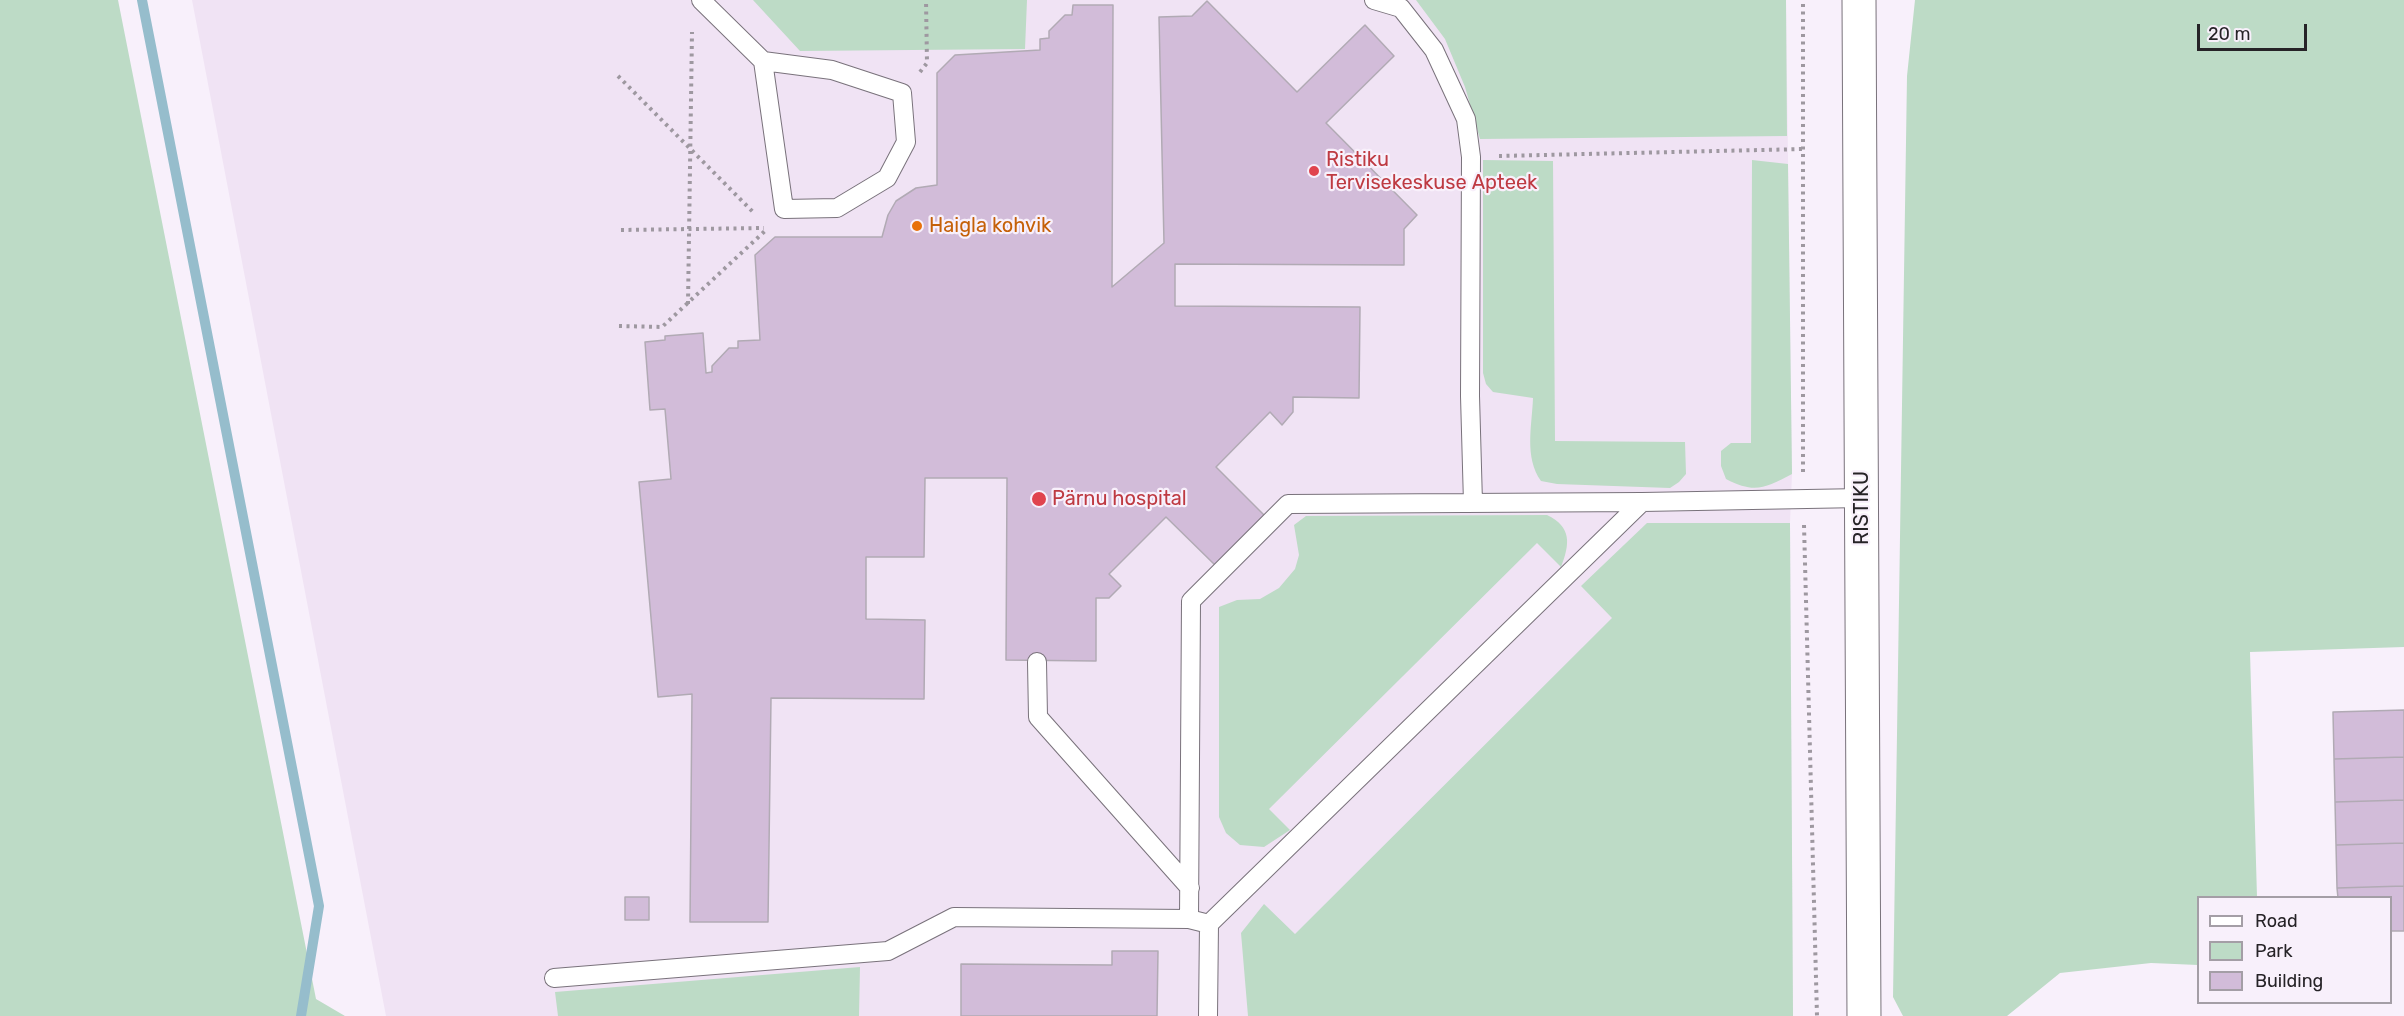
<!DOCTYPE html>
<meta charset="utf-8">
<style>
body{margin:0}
#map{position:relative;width:2404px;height:1016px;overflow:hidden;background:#f8f0fb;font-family:Rubik,sans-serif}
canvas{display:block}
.legend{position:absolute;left:2197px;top:896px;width:195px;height:108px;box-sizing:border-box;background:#f8f0fb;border:2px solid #a49ea6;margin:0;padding:8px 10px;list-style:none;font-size:18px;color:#262327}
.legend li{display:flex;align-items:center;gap:12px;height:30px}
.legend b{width:30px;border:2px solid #a49ea6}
.scale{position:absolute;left:2197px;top:24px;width:110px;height:27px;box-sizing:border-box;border:3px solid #262327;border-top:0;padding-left:8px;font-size:18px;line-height:21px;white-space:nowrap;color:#262327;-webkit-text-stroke:4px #f8f0fb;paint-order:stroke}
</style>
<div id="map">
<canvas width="2404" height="1016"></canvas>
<ul class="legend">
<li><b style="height:8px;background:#fff"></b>Road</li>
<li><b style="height:16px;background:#bddbc6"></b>Park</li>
<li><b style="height:16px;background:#d2bcd9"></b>Building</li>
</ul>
<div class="scale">20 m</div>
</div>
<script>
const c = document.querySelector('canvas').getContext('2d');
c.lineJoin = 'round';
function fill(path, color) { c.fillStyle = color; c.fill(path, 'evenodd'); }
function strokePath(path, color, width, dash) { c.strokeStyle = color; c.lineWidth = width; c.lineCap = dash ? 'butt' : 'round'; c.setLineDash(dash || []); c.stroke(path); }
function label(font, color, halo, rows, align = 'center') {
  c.font = font + ' Rubik,sans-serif'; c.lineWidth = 4.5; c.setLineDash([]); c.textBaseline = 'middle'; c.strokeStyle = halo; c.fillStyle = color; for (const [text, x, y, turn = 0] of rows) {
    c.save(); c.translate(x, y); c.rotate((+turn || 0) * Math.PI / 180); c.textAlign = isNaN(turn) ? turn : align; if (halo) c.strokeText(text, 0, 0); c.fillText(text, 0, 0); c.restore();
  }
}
fill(new Path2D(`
 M192,0H1786L1792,474L1790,523L1793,1016H386Z`), '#f0e3f4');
fill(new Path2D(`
 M0,0H118L316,999L345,1016H0Z
 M753,0H1027L1025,49L800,51Z
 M1416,0H1786L1787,136L1480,139L1465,87L1445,39Z
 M1915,0H2404V647L2250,652L2257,897L2198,898V965L2151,963L2060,973L2007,1016H1903L1893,997L1907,76Z
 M1483,160L1553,161L1555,441L1685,442L1686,474L1679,482L1670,488L1557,484L1541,481C1524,457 1532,426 1533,398L1493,392L1486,384L1483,373Z
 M1752,160L1788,164L1792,474C1765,488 1755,494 1726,479L1721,466V451L1731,443H1751Z
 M1547,515C1572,527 1570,544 1561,567L1537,543L1269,809L1290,830L1264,847L1240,845L1226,833L1219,817V607L1237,600L1260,599L1279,588L1295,569L1299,555L1294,525L1306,516Z
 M1647,523H1790L1793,1016H1248L1241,933L1264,904L1295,934L1612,618L1581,586Z
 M860,967L859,1016H558L555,992Z`), '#bddbc6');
strokePath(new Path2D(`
 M142,0L319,906L301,1016`), '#96bdcc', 10);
const building = new Path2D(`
 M1207,1L1297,92L1365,25L1394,56L1326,123L1417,215L1404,229V265L1175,264V306L1360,307L1359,398L1293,397V412L1282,425L1270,412L1216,467L1265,516L1216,566L1166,517L1109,574L1121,586L1109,598H1096V661L1006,660L1007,478H925L924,557H866V619L925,620L924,699L771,698L768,922H690L692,694L658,697L639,482L671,479L665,409L650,410L645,342L665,340V336L703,333L706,373L712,372V366L729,348H738V341L760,340L755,255L775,237H882L888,215L896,201L916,188L937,185V73L955,55L1040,50V39L1049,38V31L1065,15H1072L1073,5H1113L1112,287L1164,243L1159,17L1192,16Z
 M2404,710V757L2334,759L2333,712Z
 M2404,757V800L2335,802L2334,759Z
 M2404,800V843L2336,845L2335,802Z
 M2404,843V886L2337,888L2336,845Z
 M2404,886V931H2390V898H2338L2337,888Z
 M625,897H649V920H625Z
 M1112,951H1158L1157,1016H961V964L1112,965Z`);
fill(building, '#d2bcd9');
strokePath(building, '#b1aab4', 1.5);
const lane = new Path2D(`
 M701,0L763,61L832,70L902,93L906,142L887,178L837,208L784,209L763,61
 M1374,0L1401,8L1434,50L1466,119L1471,157L1470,396L1473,503
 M1037,662L1038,717L1190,888
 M1209,924L1189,919L1191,601L1288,504L1642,502L1862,498
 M554,978L888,951L954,917L1189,919
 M1208,1016L1209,924L1642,502`);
const street = new Path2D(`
 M1859,0L1864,1016`);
strokePath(lane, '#79727b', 20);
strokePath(street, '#79727b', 35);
strokePath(new Path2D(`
 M920,72L927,63L926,0
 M618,76L755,214
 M1499,156L1804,149
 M621,230L764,228
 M688,304L692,32
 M619,326L662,327L766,230
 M1803,472V0
 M1804,525L1817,1016`), '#9e98a0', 4, [3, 4.5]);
strokePath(lane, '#fff', 18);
strokePath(street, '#fff', 33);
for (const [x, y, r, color] of [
 [1314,171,6,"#e0444e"],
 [917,226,6,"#e8710a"],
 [1039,499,8,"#e0444e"]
]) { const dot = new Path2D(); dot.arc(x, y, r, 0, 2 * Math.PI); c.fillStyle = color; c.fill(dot); strokePath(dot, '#f8f0fb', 2); }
label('20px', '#be3a42', '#f8f0fb', [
 ["Ristiku",1326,160],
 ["Tervisekeskuse Apteek",1326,183],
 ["Pärnu hospital",1052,499]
], 'left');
label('20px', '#c56008', '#f8f0fb', [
 ["Haigla kohvik",929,226]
], 'left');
label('20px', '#262327', '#f8f0fb', [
 ["RISTIKU",1862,508,-90]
]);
</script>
